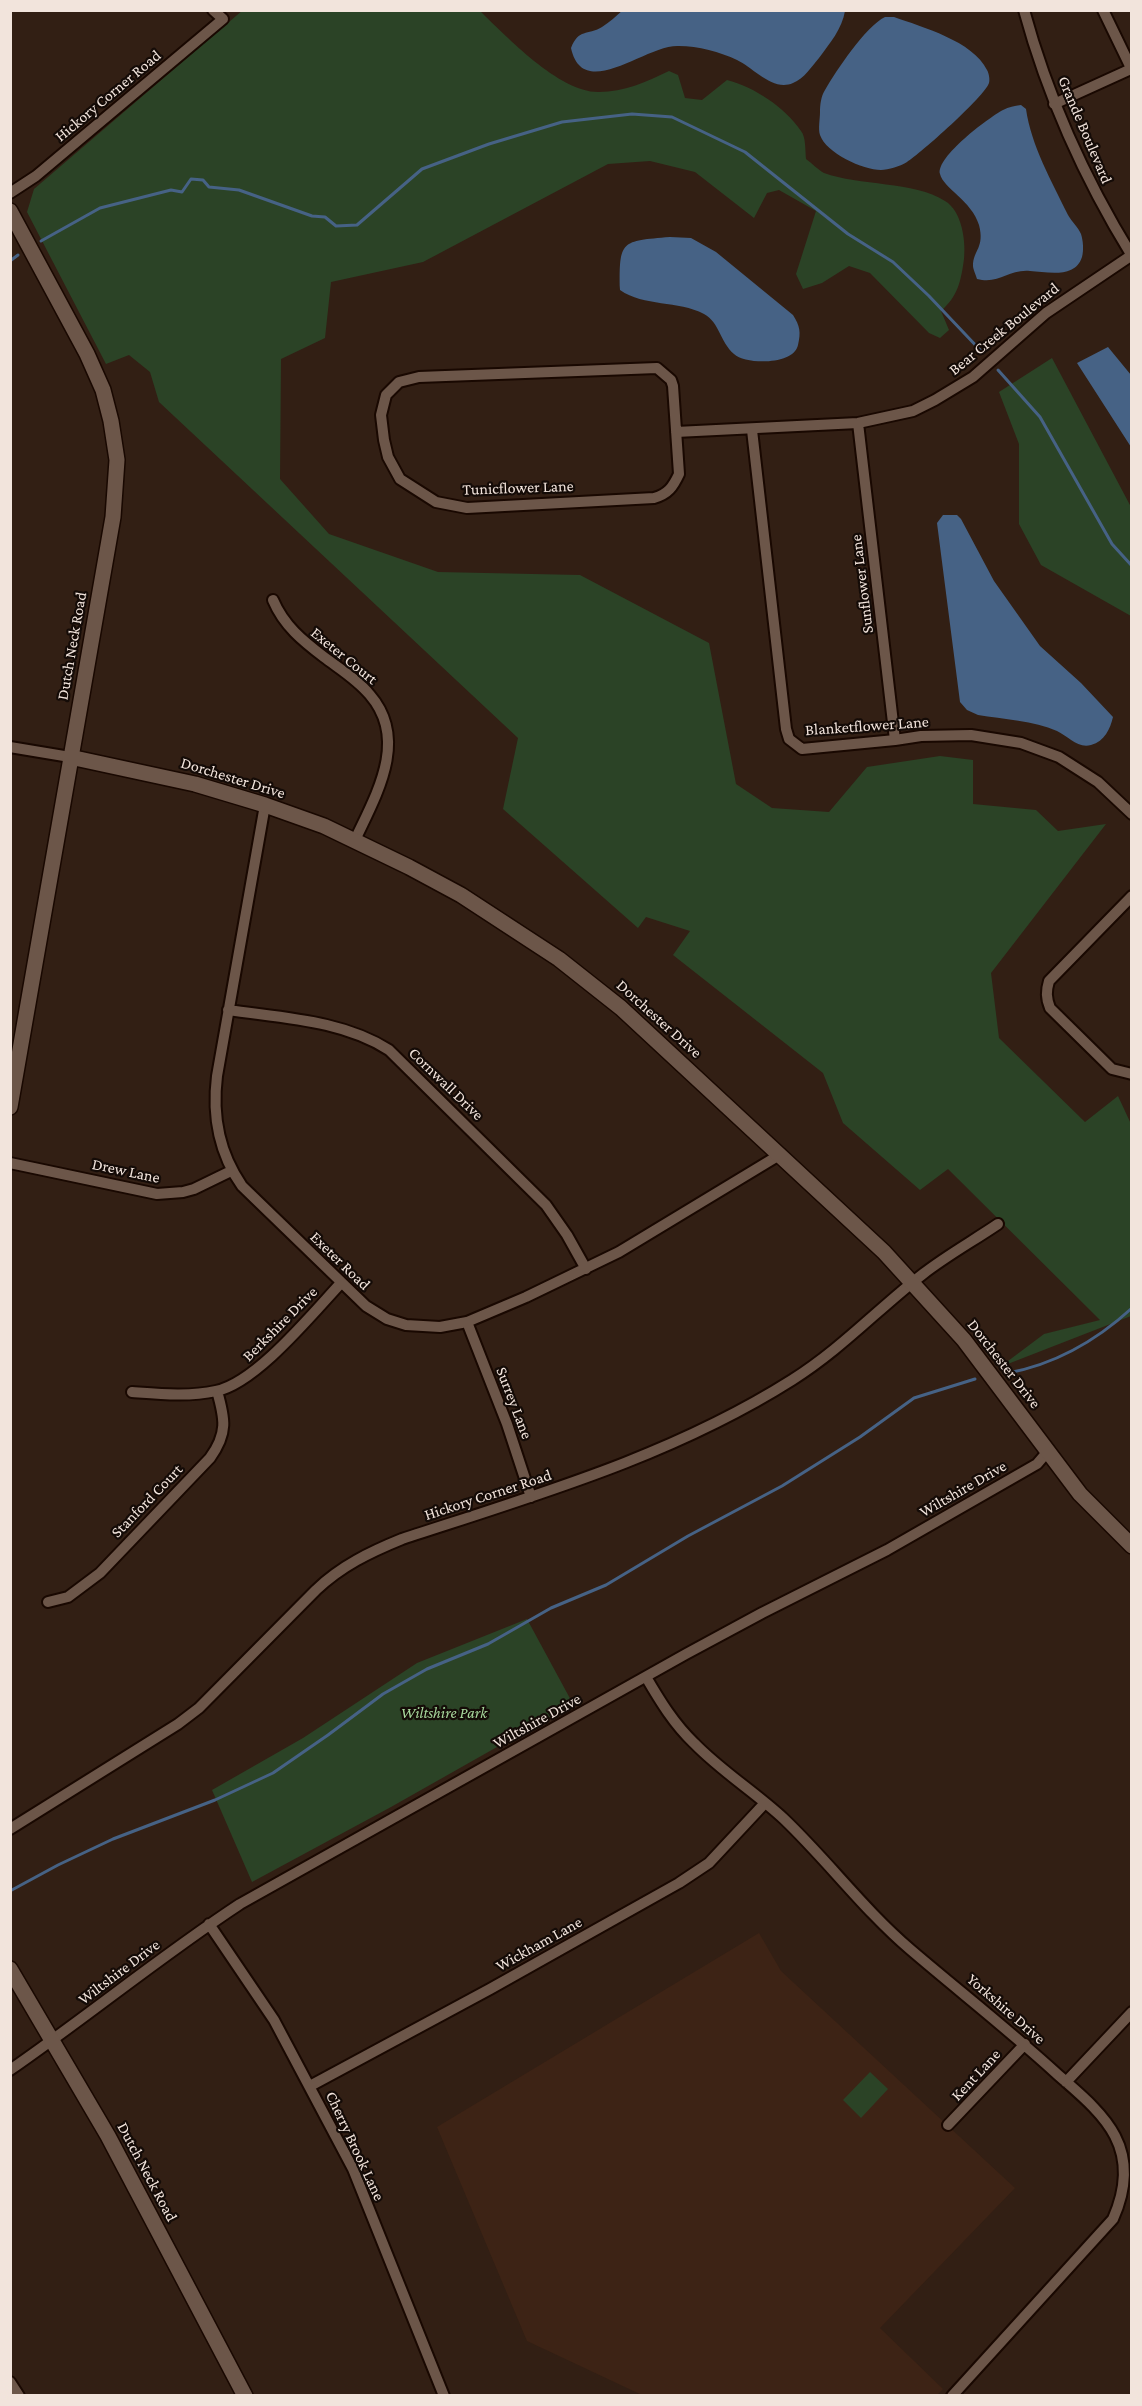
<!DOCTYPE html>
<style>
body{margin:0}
#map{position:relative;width:1142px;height:2406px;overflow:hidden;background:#321f14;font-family:"Crimson Pro",serif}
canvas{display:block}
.frame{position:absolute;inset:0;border:12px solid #f2e4dc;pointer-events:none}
</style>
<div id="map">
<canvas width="1142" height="2406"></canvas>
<div class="frame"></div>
</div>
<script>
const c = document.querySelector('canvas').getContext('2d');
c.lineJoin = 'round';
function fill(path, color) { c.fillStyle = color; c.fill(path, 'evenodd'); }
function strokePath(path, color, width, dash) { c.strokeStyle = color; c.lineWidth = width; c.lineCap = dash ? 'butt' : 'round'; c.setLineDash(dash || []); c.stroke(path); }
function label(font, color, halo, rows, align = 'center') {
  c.font = font + ' "Crimson Pro",serif'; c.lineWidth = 4.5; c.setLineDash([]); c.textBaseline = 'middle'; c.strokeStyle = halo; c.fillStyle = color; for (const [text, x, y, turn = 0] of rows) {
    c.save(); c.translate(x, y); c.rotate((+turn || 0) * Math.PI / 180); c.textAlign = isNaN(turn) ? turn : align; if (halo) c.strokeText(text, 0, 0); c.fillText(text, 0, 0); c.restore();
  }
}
fill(new Path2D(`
 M759,1933L781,1971L1015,2188L880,2328L943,2389L937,2395H642L527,2341L437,2127Z`), '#3d2315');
fill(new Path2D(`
 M243,10L480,11C507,37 560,93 599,92C624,92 646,82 669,71L678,75L685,98L702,100L727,80C754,87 785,107 801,131C806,137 805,150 806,159C812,163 818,170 824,173C859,186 914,181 945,201C962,211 966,241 964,259C961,281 958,296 941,311L949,330L940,338L929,333L870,273L849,266L822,283L803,289L796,274L816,211L779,190L767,193L754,218L695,172L650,161L608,164L423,262L331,282L325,338L281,359L280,479L329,534L438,572L580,575L709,643L736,784L772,808L829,812L867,767L940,756L973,760V804L1036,810L1058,831L1106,824L991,973L999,1038L1085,1122L1118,1096L1131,1124V1316L1000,1367L1044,1334L1100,1320L948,1169L920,1190L843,1123L823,1073L673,955L690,931L646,917L638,928L503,809L518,738L159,402L150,372L129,355L106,364L27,212L34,189Z
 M1052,358L1131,507V616L1041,565L1019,524V444L999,392Z
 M527,1619L573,1704L391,1807L252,1882L212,1790L303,1738L417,1663Z
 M870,2072L888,2089L861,2118L843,2100Z`), '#2b4326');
fill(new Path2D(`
 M623,10H845V11C842,29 830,43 819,58C812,66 804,79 793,83C773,92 754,68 737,60C720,52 698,46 679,46C646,44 583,103 571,48C579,28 587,36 602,27C610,22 616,16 623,10Z
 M885,17H894C922,27 973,41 987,70C989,73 990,80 989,83C985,96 920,154 907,162C901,166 888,170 881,170C863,170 826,153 820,135C818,129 820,119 820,112C820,105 821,96 825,90C836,71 866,26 885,17Z
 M1021,105L1026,109C1031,145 1052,182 1068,215C1072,222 1078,227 1081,234C1083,240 1084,250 1082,257C1075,279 1047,272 1030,271C1008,269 999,285 977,279C976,275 973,269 973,266C973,250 985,248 979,225C972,201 943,188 940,174C936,157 988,118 1003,110C1009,107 1014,106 1021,105Z
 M670,237L691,238L716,252L793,315C800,326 801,332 798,345C794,365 746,365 734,354C720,342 720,323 704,314C678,300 644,307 620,290C619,240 621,241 670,237Z
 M1108,347L1131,375V447L1077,363Z
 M943,515H957L961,519L994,581L1040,646L1081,683L1113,717C1110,729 1105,741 1091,745C1078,749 1068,736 1057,731C1034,721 1003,719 978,715L967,710L960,702L937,523Z`), '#466285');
strokePath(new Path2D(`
 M41,241L100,208L171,190L182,192L191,179L203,180L209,187L239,190L312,216L325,217L336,226L357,225L422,169L489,144L562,122L632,114L672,117L745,152L848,234L893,262L929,296L982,352
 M10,261L18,255
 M998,370L1040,417L1112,544L1132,566
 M1008,1373C1056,1364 1096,1341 1132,1308
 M10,1891L58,1865L113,1839L215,1800L273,1773L328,1735L383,1694L427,1669L488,1644L551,1608L606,1585L688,1536L782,1486L860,1437L914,1398L975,1379`), '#466285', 3);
const street = new Path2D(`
 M1024,10C1048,98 1084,178 1132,256
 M1103,10L1132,70
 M1054,104L1131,69
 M10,193L36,176L223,19L213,10
 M657,368L671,380L673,386L679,474C673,487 668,494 654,498L467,508L436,502L400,479L388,457L384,440L381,415L386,395L399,382L419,377Z
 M858,423L895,740
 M752,430L786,729L789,739L802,749L895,740L921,736L971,735L1021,743L1059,757L1098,782L1132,814
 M676,432L858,423L913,411L935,400L973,377L1046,313L1132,255
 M273,600C284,626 303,641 324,657C340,669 358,680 370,695C409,740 376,795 355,840
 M10,747L70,757
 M265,805L217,1076C212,1116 219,1153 242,1186L366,1306L387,1319L406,1325L440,1327L467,1322L526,1297L619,1252L781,1154
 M1132,896L1049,981C1046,991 1046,998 1050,1008L1112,1069L1132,1074
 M228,1010C282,1018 342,1020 389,1050L546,1205L567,1235L586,1269
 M10,1163L157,1194L183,1192L194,1189L231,1171
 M467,1322L507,1424L531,1497
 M132,1392C159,1394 189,1397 216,1391C256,1383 312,1314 341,1283
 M48,1602L68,1597L100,1573L210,1458C228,1433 225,1419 217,1391
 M646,1677C660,1701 674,1724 694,1743C721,1771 755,1792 784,1819C828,1861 864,1910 911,1950C959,1991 1009,2030 1056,2073C1076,2091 1102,2111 1115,2136C1129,2163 1125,2192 1113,2219L952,2396
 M10,1829L178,1724L199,1708L316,1590C341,1566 370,1552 402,1539C536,1495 672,1456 792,1380C840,1350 878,1309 923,1274C946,1256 973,1241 998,1224
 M209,1924L274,2020L353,2169L444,2396
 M10,2070C88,2016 161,1956 240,1904L686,1654L762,1613L887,1550L1037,1464L1049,1450
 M1066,2082L1132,2012
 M310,2086L490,1989L679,1883L709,1863L765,1803
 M948,2125L1025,2044
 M10,2382L19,2396`);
const secondary = new Path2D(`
 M10,211L87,354L103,390L111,421L117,460L113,517L10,1107
 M70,757L195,784L265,805L324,826L409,867L461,895L559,959L621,1008L884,1252L964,1340L1080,1494L1132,1546
 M10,1969L108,2136L245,2396`);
strokePath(street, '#190801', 14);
strokePath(secondary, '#190801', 18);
strokePath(street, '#6c5649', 10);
strokePath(secondary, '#6c5649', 15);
label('16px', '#f2e4dc', '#140b07', [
 ["Hickory Corner Road",108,96,-40],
 ["Grande Boulevard",1085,130,67],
 ["Bear Creek Boulevard",1004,329,-39],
 ["Tunicflower Lane",518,488,-2],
 ["Sunflower Lane",862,584,-97],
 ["Dutch Neck Road",72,646,-80],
 ["Exeter Court",344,656,39],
 ["Blanketflower Lane",867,726,-4],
 ["Dorchester Drive",233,778,17],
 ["Dorchester Drive",659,1019,42],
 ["Cornwall Drive",446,1084,44],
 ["Drew Lane",126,1171,12],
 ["Exeter Road",340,1261,44],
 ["Berkshire Drive",280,1324,-45],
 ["Dorchester Drive",1004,1364,52],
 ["Surrey Lane",514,1403,69],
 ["Wiltshire Drive",963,1489,-30],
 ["Hickory Corner Road",488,1495,-18],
 ["Stanford Court",147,1501,-46],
 ["Wiltshire Drive",537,1721,-29],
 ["Wickham Lane",539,1944,-29],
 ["Wiltshire Drive",119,1972,-37],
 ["Yorkshire Drive",1006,2009,41],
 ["Kent Lane",976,2075,-47],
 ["Cherry Brook Lane",355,2146,65],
 ["Dutch Neck Road",147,2172,62]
]);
label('italic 16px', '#a7d89c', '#140b07', [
 ["Wiltshire Park",444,1713]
]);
</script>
